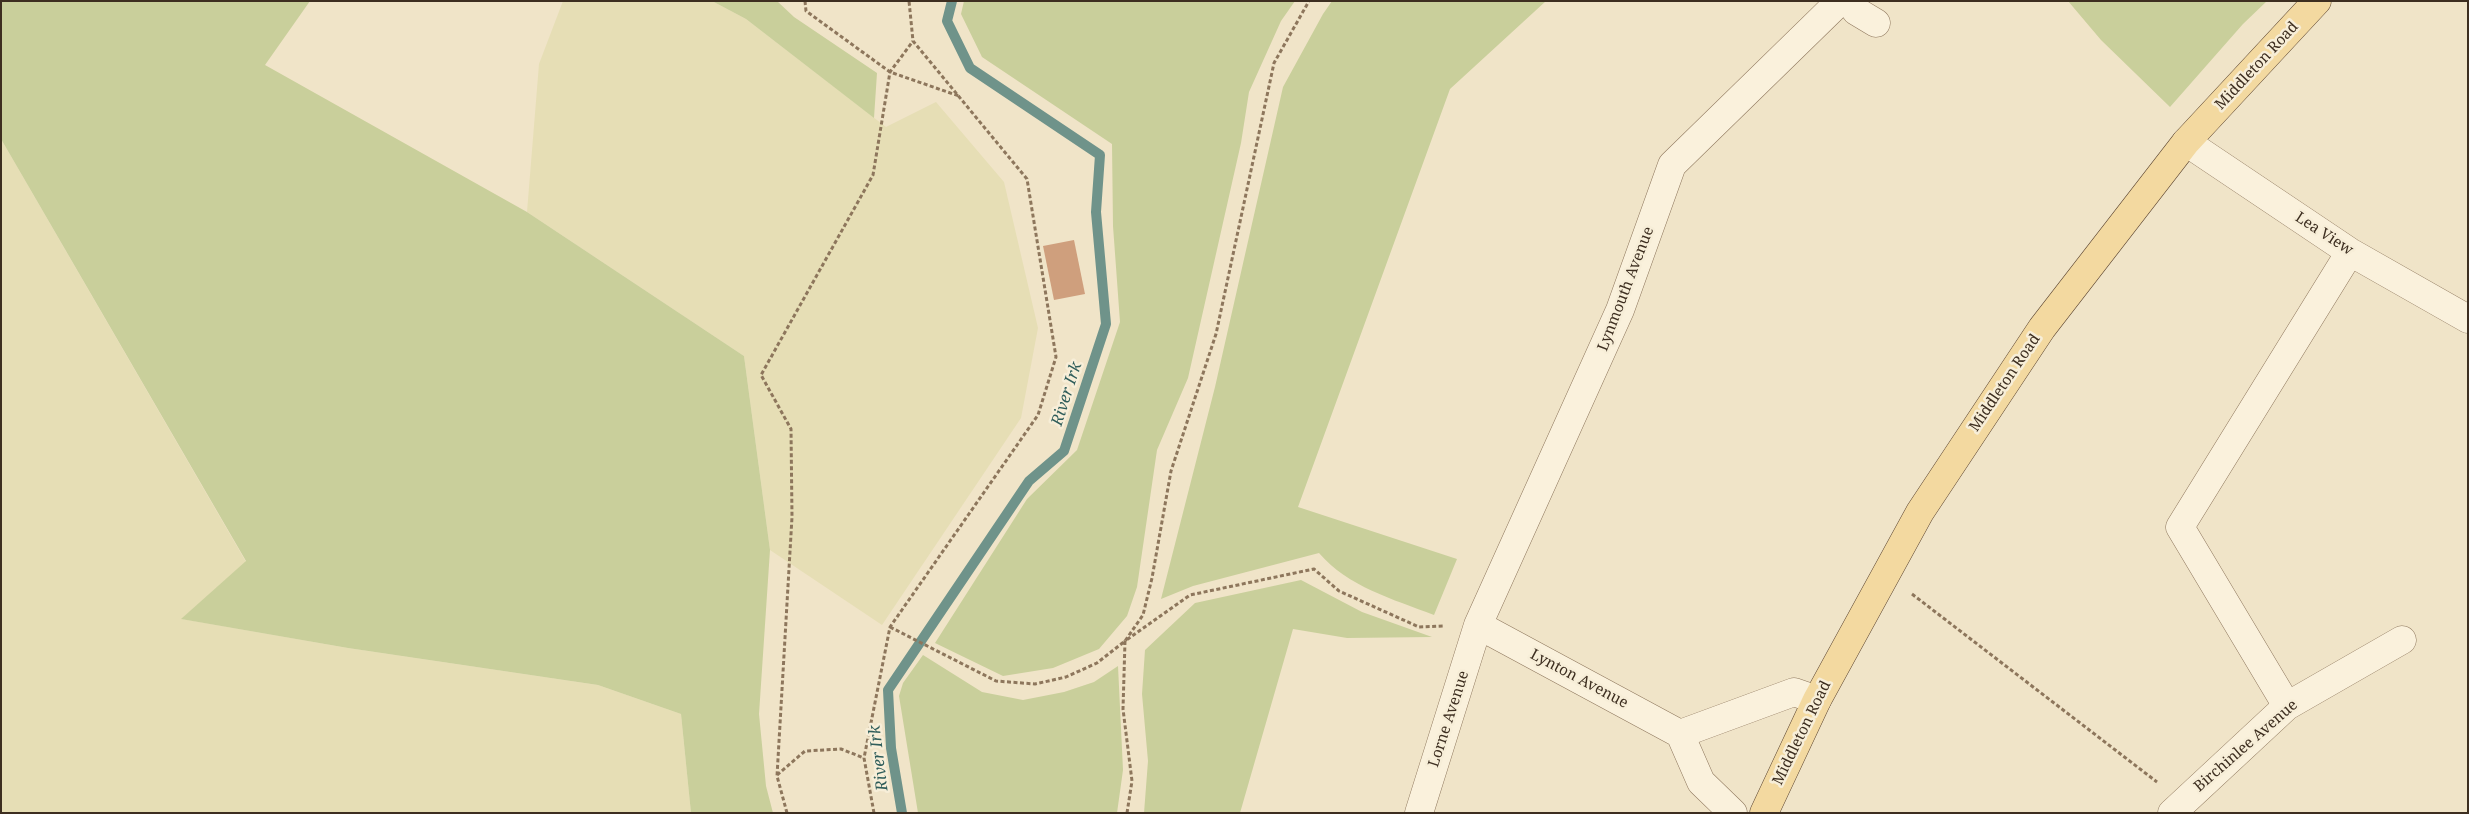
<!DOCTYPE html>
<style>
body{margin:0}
#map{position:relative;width:2469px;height:814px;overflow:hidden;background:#f0e4c8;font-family:"Noto Serif",serif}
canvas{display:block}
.frame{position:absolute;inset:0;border:2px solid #3d2e20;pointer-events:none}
</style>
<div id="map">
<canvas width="2469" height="814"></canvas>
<div class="frame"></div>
</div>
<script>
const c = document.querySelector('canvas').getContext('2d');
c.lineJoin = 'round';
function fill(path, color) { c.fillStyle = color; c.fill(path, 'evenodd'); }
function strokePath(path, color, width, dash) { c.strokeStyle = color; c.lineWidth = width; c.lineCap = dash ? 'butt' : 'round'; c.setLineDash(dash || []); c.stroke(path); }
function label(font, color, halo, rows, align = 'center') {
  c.font = font + ' "Noto Serif",serif'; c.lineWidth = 5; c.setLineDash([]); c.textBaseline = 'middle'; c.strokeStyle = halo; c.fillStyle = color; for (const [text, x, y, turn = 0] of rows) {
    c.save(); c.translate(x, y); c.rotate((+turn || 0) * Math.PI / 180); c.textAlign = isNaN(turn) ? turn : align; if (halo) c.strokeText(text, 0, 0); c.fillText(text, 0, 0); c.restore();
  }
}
fill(new Path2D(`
 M563,1H712L746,19L886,127L936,102L1004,182L1038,328L1021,418L882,625L770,550L744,356L527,212L539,64Z
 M1,139L246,562L182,619L348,648L598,685L681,714L691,813H1Z`), '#e6deb5');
fill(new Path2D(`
 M1,1H310L265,65L527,212L744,356L770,550L759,714L766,786L773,813H691L681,714L598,685L348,648L181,619L246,561L1,139Z
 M712,1H777L794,17L877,73L874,118L746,19Z
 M964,1H1295L1281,21L1249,92L1241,143L1188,378L1157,450L1137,587L1127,616L1099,649L1053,668L1003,676L935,643L1027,499L1077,450L1120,322L1113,226L1112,144L982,57L961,14Z
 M1332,1H1546L1450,89L1298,507L1457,559L1434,615C1393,599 1348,587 1319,553L1193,586L1161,599L1215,387L1283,87L1323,14Z
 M2068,1H2267L2243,24L2170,107L2101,40Z
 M1301,580L1362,612L1432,637L1347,638L1293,629L1240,813H1144L1148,761L1142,694L1145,650L1195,603Z
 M923,655L982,692L1023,700L1064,692L1094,682L1118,666L1123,770L1117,813H918L899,696L903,683Z`), '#c9cf9b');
strokePath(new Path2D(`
 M902,813L891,748L888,690L1029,481L1064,451L1106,324L1096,212L1100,155L970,68L947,21L952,1`), '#6f938a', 10);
fill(new Path2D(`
 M1074,240L1085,294L1054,300L1043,246Z`), '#cf9f7d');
const minor = new Path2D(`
 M1850,1L1856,11L1876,23
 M2186,142L2350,252L2468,319
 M1478,625L1680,734L1701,782L1733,813
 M2287,706L2180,527L2350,252
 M1680,734L1794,692L1817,700
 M1419,813L1478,625L1620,310L1672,165L1840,1
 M2172,813L2287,706L2402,640`);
const major = new Path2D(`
 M1764,813L1817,700L1920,512L2042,328L2186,142L2317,1`);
strokePath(minor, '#8d765c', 29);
strokePath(major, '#5b4430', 29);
strokePath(new Path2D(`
 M805,1L806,11L890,72L959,96
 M1912,594L2157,782
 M890,627L996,681L1035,684L1066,677L1097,663L1125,641L1143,615L1152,578L1171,471L1216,334L1274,63L1309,1
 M777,775L805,751L841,749L864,758
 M787,813L777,776L792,517L791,429L761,375L873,175L890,72L913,41
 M874,813L864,758L890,627L1038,415L1056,357L1027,179L913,41L909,1
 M1127,813L1132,781L1123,709L1125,641L1190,595L1314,569L1339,591L1419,627L1445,626`), '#8d765c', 3, [4, 2.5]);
strokePath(minor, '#faf1dc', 28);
strokePath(major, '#f3d9a0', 28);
label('15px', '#3d2e20', '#f7eed8', [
 ["Middleton Road",2257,66,-47],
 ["Lea View",2324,234,33],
 ["Lynmouth Avenue",1626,289,-69],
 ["Middleton Road",2005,383,-56],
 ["Lynton Avenue",1579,679,28],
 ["Lorne Avenue",1449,719,-72],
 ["Middleton Road",1802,733,-64],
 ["Birchinlee Avenue",2246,746,-41]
]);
label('italic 16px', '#2f5d5a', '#f7eed8', [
 ["River Irk",1067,394,-72],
 ["River Irk",879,758,-97]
]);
</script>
